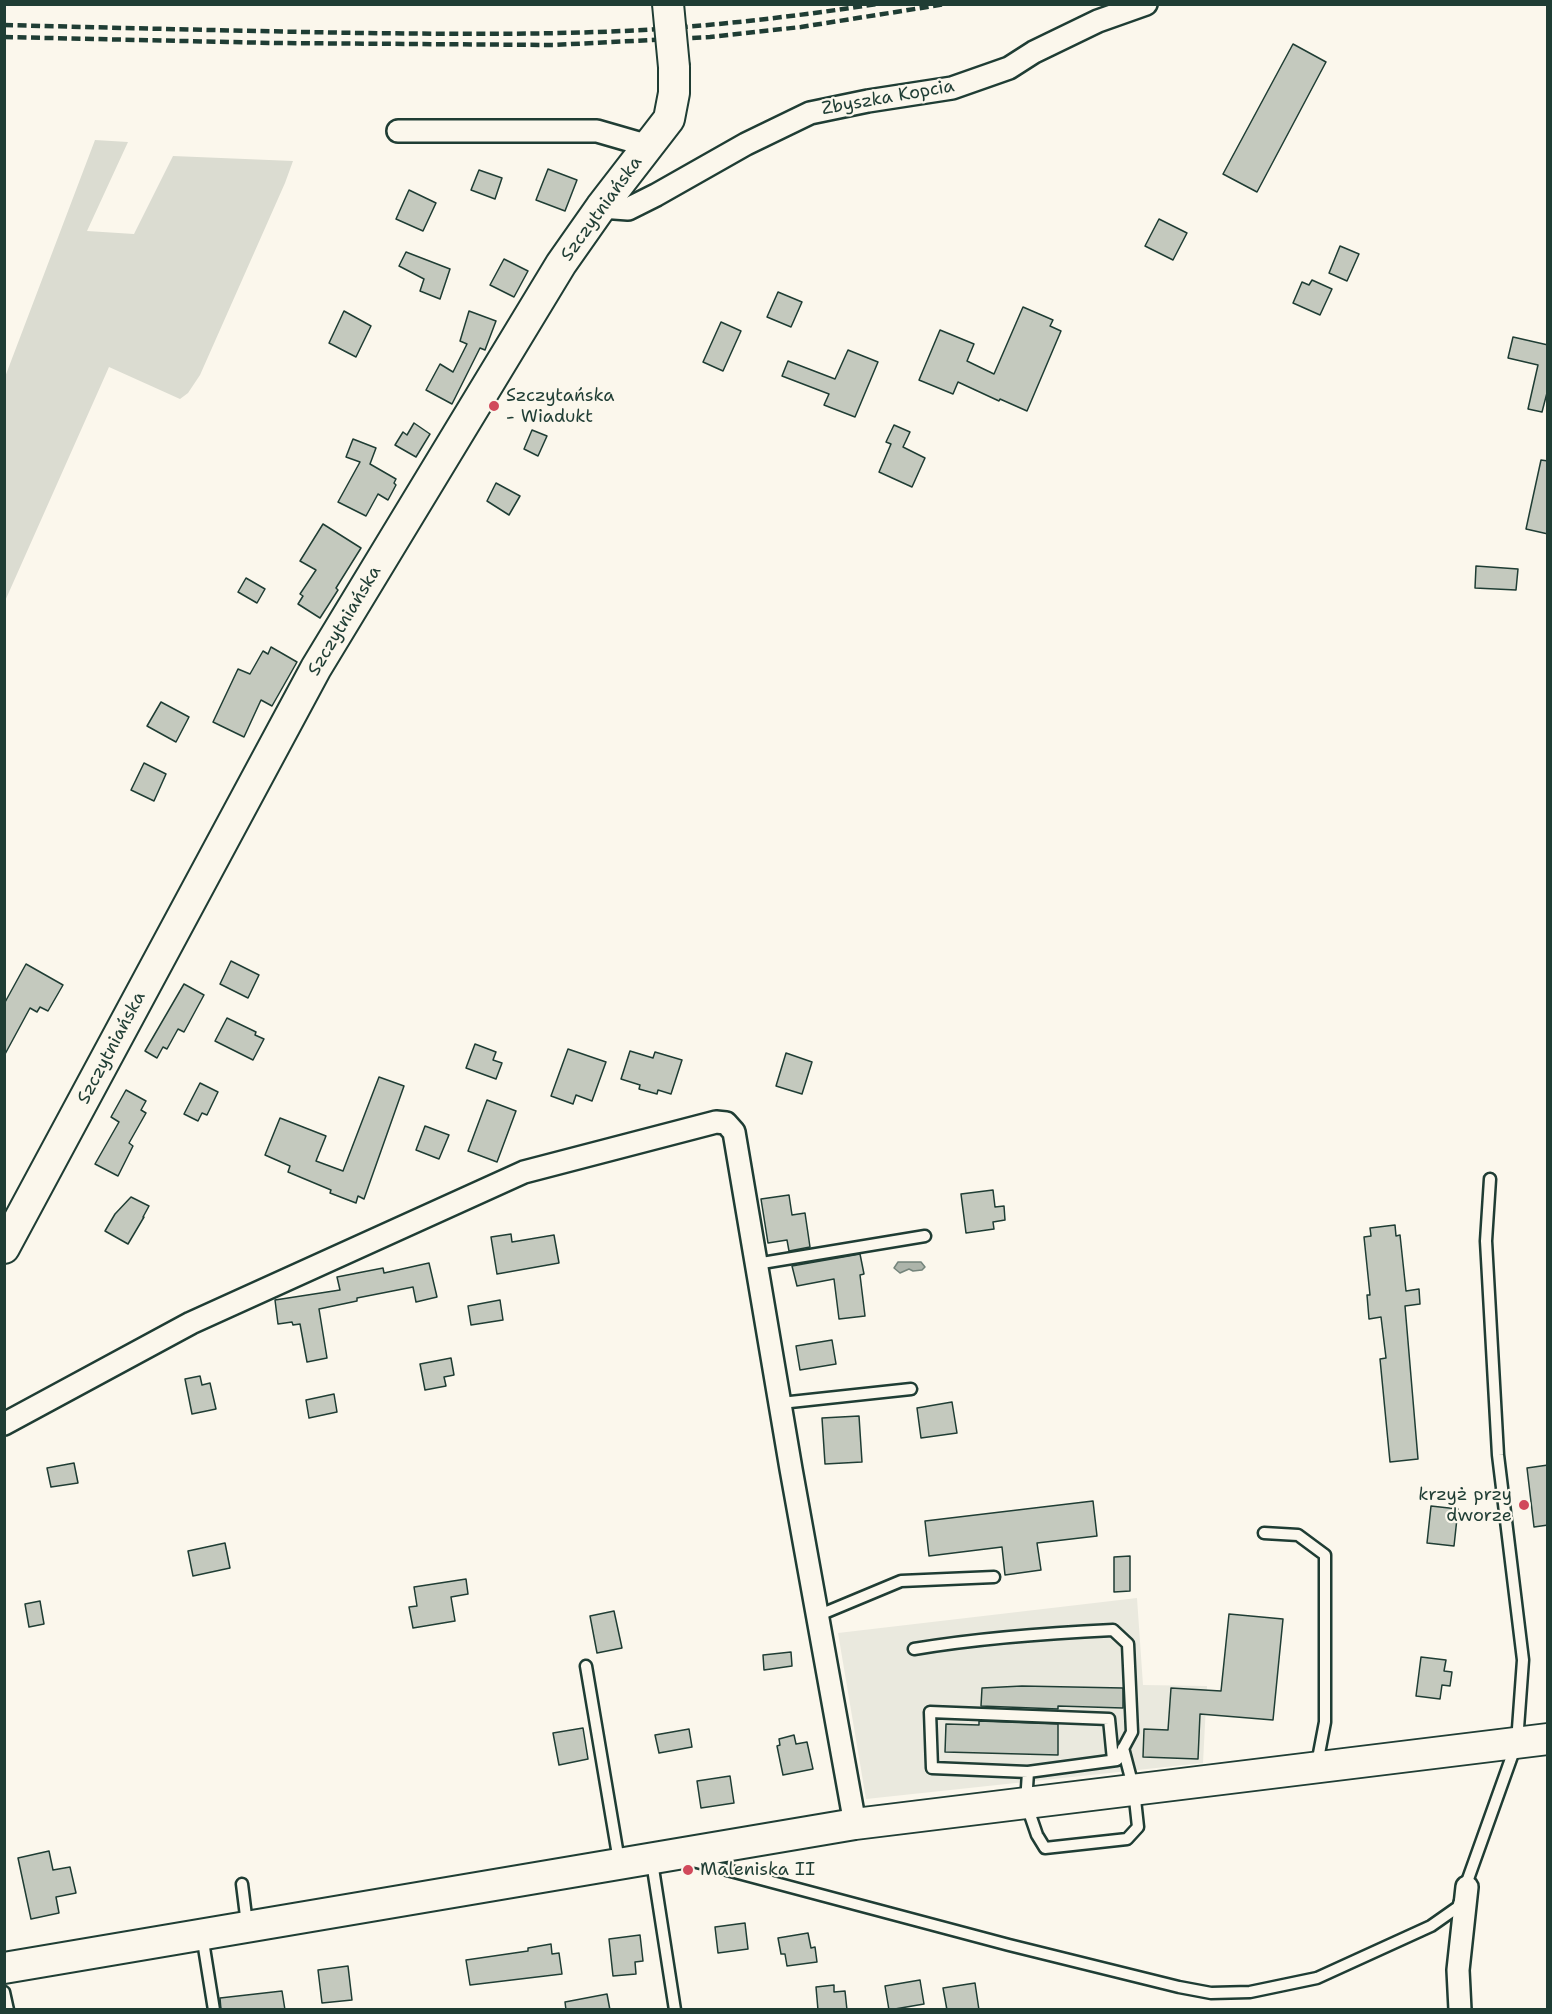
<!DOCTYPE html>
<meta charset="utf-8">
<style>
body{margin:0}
#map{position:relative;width:1552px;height:2014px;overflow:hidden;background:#fbf7ec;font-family:"Shantell Sans",sans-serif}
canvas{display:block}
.frame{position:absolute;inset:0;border:6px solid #1f3d34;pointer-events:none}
</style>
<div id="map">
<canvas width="1552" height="2014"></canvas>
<div class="frame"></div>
</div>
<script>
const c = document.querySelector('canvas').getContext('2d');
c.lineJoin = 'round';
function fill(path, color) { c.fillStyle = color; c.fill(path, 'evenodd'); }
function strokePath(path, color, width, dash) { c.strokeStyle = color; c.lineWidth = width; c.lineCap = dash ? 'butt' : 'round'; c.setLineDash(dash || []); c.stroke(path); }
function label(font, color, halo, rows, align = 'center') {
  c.font = font + ' "Shantell Sans",sans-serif'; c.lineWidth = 4.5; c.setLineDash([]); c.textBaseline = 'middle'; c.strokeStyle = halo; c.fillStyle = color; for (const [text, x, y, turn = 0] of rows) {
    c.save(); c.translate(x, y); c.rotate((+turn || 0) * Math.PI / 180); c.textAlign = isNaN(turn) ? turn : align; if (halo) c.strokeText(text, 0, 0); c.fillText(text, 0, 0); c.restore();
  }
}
fill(new Path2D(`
 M1137,1598L1143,1685L1207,1686L1203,1763L866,1799L838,1633Z`), '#eae9de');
fill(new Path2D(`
 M95,140L128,142L87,231L134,234L173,156L293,161L285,183L200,375L188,393L180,399L109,367L5,601V377Z`), '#dbdcd1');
const water = new Path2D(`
 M898,1262H921L925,1267L922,1270L913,1271L909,1269L900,1273L894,1268Z`);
fill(water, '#adb4aa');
strokePath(water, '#74847b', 1.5);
const building = new Path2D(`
 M1293,44L1326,62L1257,192L1223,174Z
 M548,169L577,180L565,211L536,200Z
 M479,170L502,178L495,199L471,190Z
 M409,190L436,203L423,231L396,219Z
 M1159,219L1187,233L1173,260L1145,246Z
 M1340,246L1359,254L1347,281L1329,273Z
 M406,252L450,269L440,299L420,291L424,279L399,266Z
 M504,259L528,271L514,297L490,285Z
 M1312,280L1332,289L1320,315L1293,303L1302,282L1309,285Z
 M778,292L802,302L791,327L767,317Z
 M1023,307L1053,320L1050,326L1061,331L1027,411L1000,399L999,401L958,382L953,394L919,380L940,330L974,344L967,361L994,374Z
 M344,311L371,326L356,357L329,343Z
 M469,311L496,321L485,350L480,348L452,404L426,390L440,364L453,372L467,344L460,341Z
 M721,322L741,331L723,371L703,362Z
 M1513,337L1548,345V389L1542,412L1528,409L1538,365L1508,358Z
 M848,350L878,362L855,417L824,405L829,394L782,376L788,361L835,379Z
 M414,423L430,434L416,457L395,445L403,432L407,435Z
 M894,425L910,432L903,447L925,458L912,487L879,472L891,444L886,442Z
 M532,430L547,436L538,456L524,449Z
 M353,439L376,448L370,464L396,479L394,483L396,485L388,500L378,494L366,516L338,502L360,462L346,457Z
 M1541,460L1548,461V534L1526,529Z
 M496,483L520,496L509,515L487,501Z
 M323,524L361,548L336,588L338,590L320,618L298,604L303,596L300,594L316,570L300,561Z
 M1476,566L1518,569L1516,590L1475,588Z
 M246,578L265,589L257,603L238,592Z
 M271,647L297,662L272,706L261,700L244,737L213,722L238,669L250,674L263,651L268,654Z
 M161,702L189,717L176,742L147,726Z
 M144,763L166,774L154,801L131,790Z
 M231,961L259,975L248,998L220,984Z
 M26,964L63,985L48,1011L40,1007L37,1012L30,1008L4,1056V1004Z
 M184,984L204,995L184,1032L178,1029L167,1049L163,1047L157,1058L145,1051Z
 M227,1018L256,1032L255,1035L264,1039L253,1060L215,1041Z
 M475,1044L496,1052L493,1060L502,1063L496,1079L466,1068Z
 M568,1049L606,1062L592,1101L576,1095L573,1104L551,1096Z
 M630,1051L653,1058L655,1052L682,1060L671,1094L658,1090L657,1094L639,1089L640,1085L621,1079Z
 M786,1053L812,1062L802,1094L776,1086Z
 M379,1077L404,1086L364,1199L358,1196L356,1203L330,1193L331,1190L288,1172L290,1166L265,1155L280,1118L326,1136L316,1161L343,1171Z
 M200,1083L218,1092L207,1115L202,1113L198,1121L184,1114Z
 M126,1090L146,1101L141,1110L146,1113L129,1143L133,1146L118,1176L95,1164L119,1122L111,1117Z
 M487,1100L516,1111L497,1162L468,1151Z
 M425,1126L449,1135L439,1159L416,1150Z
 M993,1190L995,1207L1004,1206L1005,1220L993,1222L994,1229L966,1233L961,1194Z
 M789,1195L792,1215L805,1213L810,1247L789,1251L787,1240L768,1243L761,1199Z
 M131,1197L149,1206L143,1217H144L128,1244L105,1231L115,1214Z
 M1395,1225L1396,1236L1400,1235L1406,1291L1419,1289L1420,1304L1405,1306L1418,1459L1390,1462L1380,1359L1386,1358L1381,1317L1369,1319L1367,1295H1370L1364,1237L1371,1236L1370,1228Z
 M511,1234L512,1242L554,1235L559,1263L497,1274L491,1237Z
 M860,1254L864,1274L860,1275L865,1316L839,1319L834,1279L797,1286L792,1266Z
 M429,1263L437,1297L416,1302L413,1287L357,1298V1301L319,1309L327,1358L307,1362L300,1324L293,1325L292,1322L278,1324L275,1300L340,1290L337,1277L383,1268L384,1273Z
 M500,1300L503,1320L471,1325L468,1306Z
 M832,1340L836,1364L800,1370L796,1346Z
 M451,1358L454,1375L444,1377L446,1386L425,1390L420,1364Z
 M200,1376L202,1385L210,1383L216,1409L192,1414L185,1379Z
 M334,1394L337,1412L309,1418L306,1400Z
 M952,1402L957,1433L921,1438L917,1408Z
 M859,1416L862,1462L825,1464L822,1418Z
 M74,1463L78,1483L51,1487L47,1468Z
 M1548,1465V1525L1534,1527L1527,1468Z
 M1093,1501L1097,1536L1037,1543L1041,1570L1005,1575L1002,1547L929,1556L925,1521Z
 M1431,1506L1458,1509L1454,1546L1427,1543Z
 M225,1543L230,1568L193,1576L188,1551Z
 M1130,1556V1591L1114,1592V1557Z
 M466,1579L468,1594L451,1597L455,1621L413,1628L409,1607L417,1606L414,1587Z
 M40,1601L44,1624L29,1627L25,1604Z
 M614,1611L622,1648L597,1653L590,1616Z
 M1229,1614L1283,1619L1273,1720L1200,1714L1198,1759L1143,1757L1144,1729L1168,1730L1171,1688L1221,1691Z
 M791,1652L792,1666L764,1670L763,1655Z
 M1421,1657L1446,1660L1444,1671L1452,1672L1450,1686L1442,1685L1440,1699L1416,1696Z
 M1022,1686L1123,1688V1708L1058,1706V1709L981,1706L982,1688Z
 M979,1721L1058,1724V1755L945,1752L946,1724L979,1725Z
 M583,1728L588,1759L559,1765L553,1733Z
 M689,1729L692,1747L659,1753L655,1735Z
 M794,1735L796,1744L807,1742L813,1769L783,1775L777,1746L780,1745L779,1739Z
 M730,1776L734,1803L701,1808L697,1781Z
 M49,1851L53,1870L70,1867L76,1893L56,1897L59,1913L31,1919L18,1858Z
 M745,1923L748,1949L718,1953L715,1927Z
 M808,1933L811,1948L815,1947L817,1962L787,1966L785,1954H781L778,1938Z
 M640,1935L643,1961L635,1962L636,1974L613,1976L609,1939Z
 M551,1944L552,1954L559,1953L562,1974L470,1985L466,1960L528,1951V1948Z
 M348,1966L352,2000L322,2003L318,1970Z
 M920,1980L924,2004L889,2010L885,1986Z
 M975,1983L979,2010H947L943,1988Z
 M834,1985V1992L845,1991L847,2010H818L816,1987Z
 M282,1991L285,2010H221L220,1998Z
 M607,1994L610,2010H566L565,2002Z`);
fill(building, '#c4c9be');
strokePath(building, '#1f3d34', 1.5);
const lane = new Path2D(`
 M756,1264L925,1236
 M781,1403L911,1389
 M1264,1533L1298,1535L1325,1555V1722L1317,1764
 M817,1616L901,1581L994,1577
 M914,1649C980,1638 1047,1633 1113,1630L1128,1644L1132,1732L1117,1760L1028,1772L1026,1803L1037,1835L1045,1848L1127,1839L1138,1827L1134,1790L1123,1748
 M586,1666L619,1861
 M1028,1772L932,1768L930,1712L1109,1719L1113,1760
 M693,1861L1009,1945L1179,1987L1211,1993L1250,1992L1317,1978L1431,1926L1458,1907L1517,1742L1523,1660L1498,1455L1486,1241L1490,1179
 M652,1862L675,2010
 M242,1884L247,1924
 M202,1935L214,2010
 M4,1992L8,2010`);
const street = new Path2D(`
 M398,131H597L649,146
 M601,207L628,209L656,195L746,144L810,113L868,101L952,88L1009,68L1034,52L1098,21L1146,4
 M4,1424L191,1323L524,1172L716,1122L726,1123L734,1132L791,1469L855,1824
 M1460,2010L1458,1970L1467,1887`);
const secondary = new Path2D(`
 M4,1248L316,668L561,264L601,207L669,119L674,93V67
 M4,1968L855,1824L1548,1739`);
strokePath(lane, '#1f3d34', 15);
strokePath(street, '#1f3d34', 26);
strokePath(secondary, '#1f3d34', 34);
strokePath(lane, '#fbf7ec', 10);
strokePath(street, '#fbf7ec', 21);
strokePath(secondary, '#fbf7ec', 30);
strokePath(new Path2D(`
 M4,25C124,28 243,31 362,33C455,34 549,35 643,30C721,25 799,16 877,4
 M4,37L274,43L553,45L710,37L801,27L946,4`), '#1f3d34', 4.5, [9, 4.5]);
const secondaryBridge = new Path2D(`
 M668,4L674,67`);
strokePath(secondaryBridge, '#1f3d34', 34, []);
strokePath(secondaryBridge, '#fbf7ec', 30);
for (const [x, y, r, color] of [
 [494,406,6,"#d1495b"],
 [1524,1505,6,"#d1495b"],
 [688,1870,6,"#d1495b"]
]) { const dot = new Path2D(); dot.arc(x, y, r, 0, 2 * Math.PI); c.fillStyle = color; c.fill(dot); strokePath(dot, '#fbf7ec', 2); }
label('18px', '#1f3d34', '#fbf7ec', [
 ["Zbyszka Kopcia",888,98,-10],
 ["Szczytniańska",602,209,-54],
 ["Szczytniańska",345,621,-59],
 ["Szczytniańska",112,1048,-62]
]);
label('18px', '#1f3d34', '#fbf7ec', [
 ["Szczytańska",506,396],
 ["- Wiadukt",506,417],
 ["krzyż przy",1512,1495,"right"],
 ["dworze",1512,1516,"right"],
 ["Maleniska II",700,1870]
], 'left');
</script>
